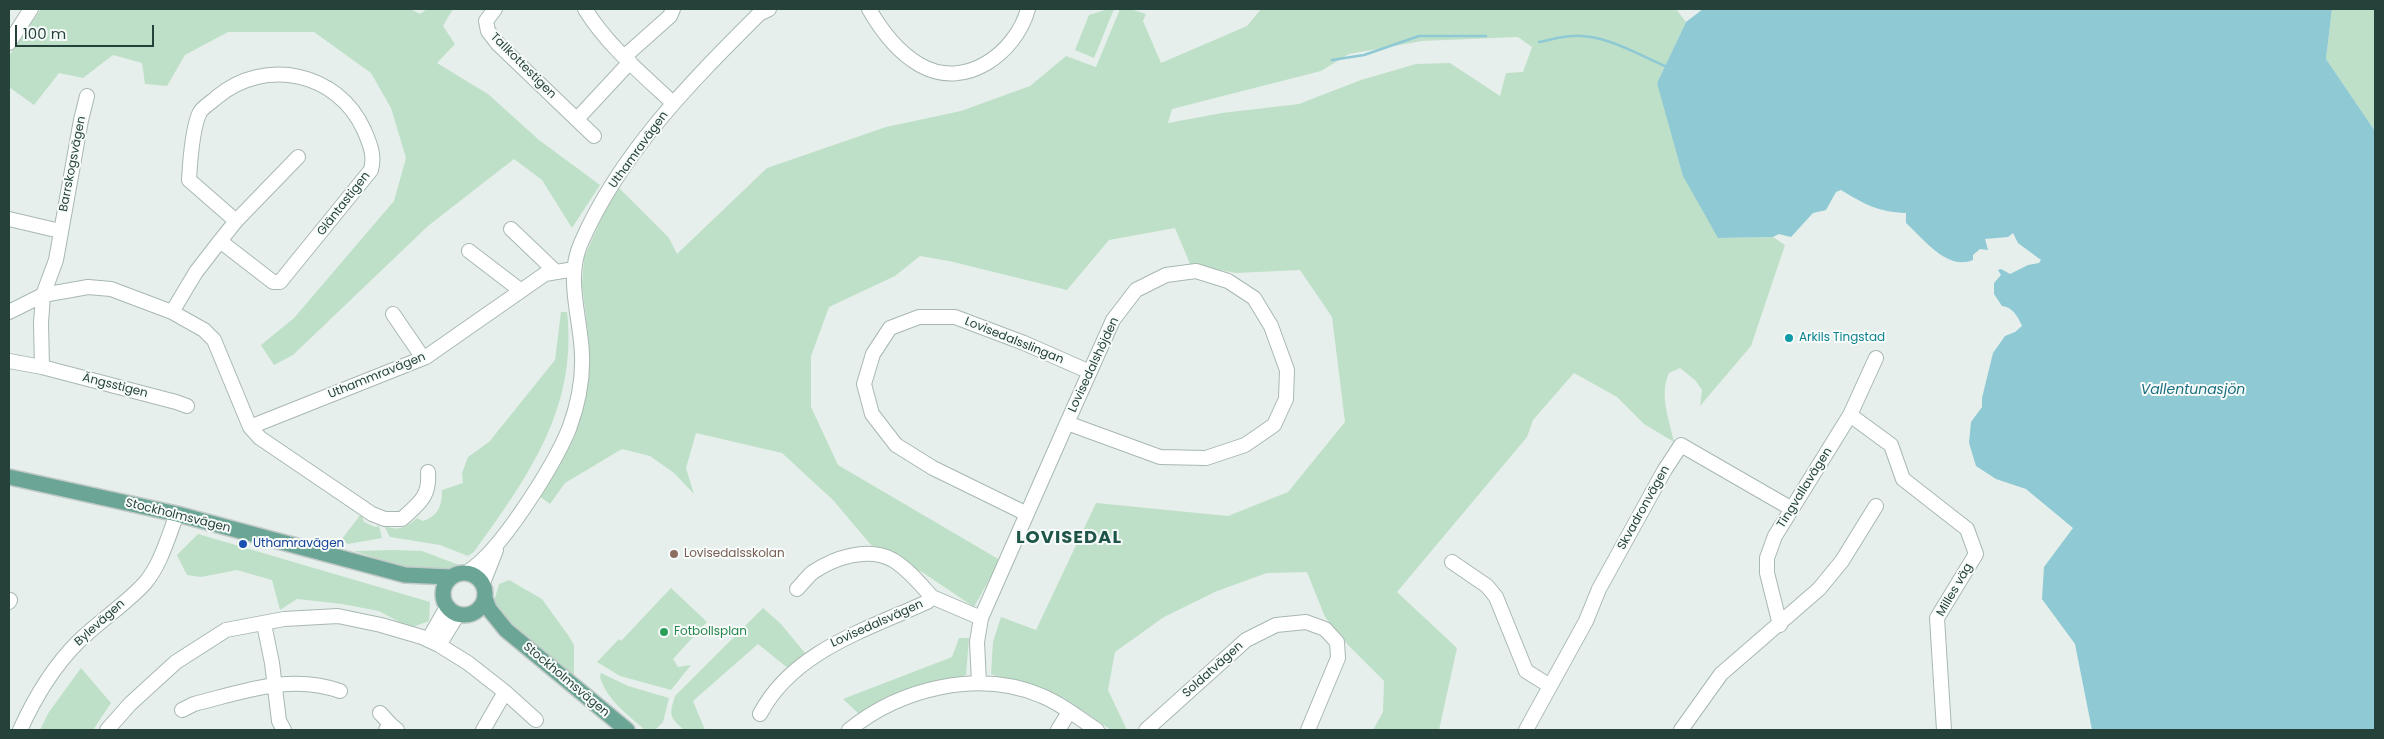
<!DOCTYPE html>
<meta charset="utf-8">
<style>
body{margin:0}
#map{position:relative;width:2384px;height:739px;overflow:hidden;background:#e6efeb;font-family:Poppins,sans-serif}
canvas{display:block}
.frame{position:absolute;inset:0;border:10px solid #24423a;pointer-events:none}
.scale{position:absolute;left:15px;top:25px;width:139px;height:22px;box-sizing:border-box;border:2px solid #24423a;border-top:0;padding-left:6px;font-size:15px;line-height:18px;white-space:nowrap;color:#24423a;-webkit-text-stroke:4px #f7fbf9;paint-order:stroke}
</style>
<div id="map">
<canvas width="2384" height="739"></canvas>
<div class="frame"></div>
<div class="scale">100 m</div>
</div>
<script>
const c = document.querySelector('canvas').getContext('2d');
c.lineJoin = 'round';
function fill(path, color) { c.fillStyle = color; c.fill(path, 'evenodd'); }
function strokePath(path, color, width, dash) { c.strokeStyle = color; c.lineWidth = width; c.lineCap = dash ? 'butt' : 'round'; c.setLineDash(dash || []); c.stroke(path); }
function label(font, color, halo, rows, align = 'center') {
  c.font = font + ' Poppins,sans-serif'; c.lineWidth = 4; c.setLineDash([]); c.textBaseline = 'middle'; c.strokeStyle = halo; c.fillStyle = color; for (const [text, x, y, turn = 0] of rows) {
    c.save(); c.translate(x, y); c.rotate((+turn || 0) * Math.PI / 180); c.textAlign = isNaN(turn) ? turn : align; if (halo) c.strokeText(text, 0, 0); c.fillText(text, 0, 0); c.restore();
  }
}
fill(new Path2D(`
 M41,9H410L420,14L427,9H453L443,26L455,44L437,63L488,94L539,140L600,185L572,228L542,180L514,159L428,226L293,355L274,365L261,345L294,318L394,201L406,158L391,108L371,73L314,32H228L185,55L167,86L145,84L142,63L113,55L83,78L59,73L34,105L9,87V56Z
 M1108,9H1114L1094,58L1075,50L1089,15Z
 M1120,9H1130L1146,14L1143,21L1161,63L1247,26L1261,9H1676L1686,22L1657,83L1720,238L1773,237L1785,245L1751,346L1700,406L1702,390L1695,380L1680,368L1669,373C1659,395 1669,419 1674,442L1644,424L1617,397L1574,373L1533,420L1527,437L1397,592L1457,648L1439,730H1373L1383,712L1384,681L1348,645L1325,617L1307,572L1267,573L1217,591L1164,617L1115,652L1108,690L1127,730H1111L1064,698L991,674L993,642L1001,617L1036,630L1096,503L1228,516L1288,492L1345,422L1332,317L1300,270L1236,273L1190,264L1175,228L1109,240L1067,290L949,261L920,256L895,276L829,307L811,356V407L838,465L1000,560L974,607L922,572L871,545L833,500L782,453L696,433L686,468L694,494L674,473L650,456L622,449L565,483L550,504L539,496L574,438L584,400L589,368L588,333L582,285L584,258L616,185L669,238L677,254L767,168L886,127L961,111L1030,86L1066,56L1096,67ZM1518,37L1532,47L1523,72L1506,73L1500,96L1450,63L1416,64L1361,80L1299,104L1222,113L1168,123L1172,109L1321,71L1349,54L1422,41Z
 M2332,9H2375V131L2326,59Z
 M561,312H567C578,409 527,478 474,552L468,556L440,545L390,537L384,526C398,531 406,528 417,518L423,521C438,516 442,506 442,490L463,483L462,473L468,457L489,442L555,360Z
 M361,514L364,522L375,527L379,526L382,538L348,544L341,540Z
 M198,534L430,602L429,621L410,628L379,611L342,604L297,599L280,610L272,580L237,570L201,577L187,575L177,555Z
 M396,550L422,551L459,565L434,573L398,565L354,551Z
 M509,580L542,599L568,635L574,645V680L492,608L499,584Z
 M671,588L707,622L673,659L678,667L691,665L671,690L620,676L597,662L619,639L621,641Z
 M763,608L781,624L805,653L789,669L758,644L693,701L705,730H684C669,716 669,716 675,696Z
 M959,638H969L966,675L886,697L859,714L843,699L952,657Z
 M81,668L111,703L93,730H40L49,712Z
 M601,673L628,686L669,698L663,722L655,730H645C627,714 607,700 600,677Z`), '#bfe0c8');
fill(new Path2D(`
 M1703,9H2332L2326,59L2375,131V730H2092L2075,644L2042,599L2044,567L2073,528L2026,489L1996,479L1976,466L1969,443L1971,422L1982,407V398L1993,353L2005,336L2015,332L2022,326C2018,317 2013,307 2002,306L1994,294V283L2001,275L1998,270L2001,269L2010,274L2028,265L2039,263L2041,260L2018,243L2013,233L2008,237L1985,239L1988,250L1980,249L1973,255V260C1947,271 1924,239 1906,223V213C1878,212 1864,204 1841,190L1836,192L1826,210L1813,213L1791,237L1779,234L1773,237L1718,238L1683,176L1657,83L1686,22Z`), '#8ec9d4');
strokePath(new Path2D(`
 M1539,42C1550,40 1562,36 1573,36C1604,34 1637,54 1665,66
 M1332,60L1364,55L1419,36H1486`), '#8ec9d4', 2.5);
const minor = new Path2D(`
 M495,9L486,21L488,31L498,44L594,136
 M585,9C607,45 642,74 673,103
 M869,9C881,30 899,53 920,65C965,91 1016,53 1028,9
 M9,43L31,9
 M624,57L670,16L673,9
 M87,96L81,120L56,260L43,295L41,323L42,367L176,402L187,406
 M577,119L630,62
 M9,219L60,231
 M236,221L220,241L273,282H280L371,170C375,155 370,144 364,130C338,72 265,57 217,97C212,102 203,107 200,112C192,128 190,162 189,180L236,221L298,157
 M511,229L556,272
 M469,251L520,290
 M9,312L43,295L88,287L111,289L172,312L204,330L214,340L250,427L260,438L372,514L385,519H402C419,503 430,497 428,472
 M172,312L196,272L220,241
 M393,314L423,358
 M9,361L42,367
 M1850,415L1891,445L1903,479L1967,529L1976,554L1937,618L1944,730
 M250,427L426,357L545,274L574,269
 M1027,514L933,468L896,445L872,414L864,384L873,354L890,328L919,317H955L1024,343L1090,372
 M1452,562L1487,586L1496,597L1526,671L1550,686
 M467,572C500,553 554,465 569,429C578,405 583,379 582,355C581,318 565,279 581,243C620,153 691,82 759,14L769,9
 M483,583L496,550
 M797,589C802,584 807,577 813,572C834,558 868,546 893,560C908,569 920,584 932,597
 M9,602L10,600
 M264,624L272,663L279,721L284,730
 M1780,625L1767,573V558L1775,536L1850,415L1876,358
 M428,640L447,607
 M439,645L458,614
 M979,682L977,642L981,618L1067,423L1113,320L1136,290L1166,275L1196,271L1228,281L1254,298L1271,326L1287,370L1286,399L1274,425L1245,445L1206,458L1160,457L1067,423
 M182,710L194,704C242,692 291,673 340,691
 M380,713L391,725
 M760,714C793,651 866,630 927,602L932,597L981,618
 M20,730C35,697 52,668 78,642C99,621 125,605 145,583C161,564 168,537 177,514
 M107,730L130,704L176,662L226,630L284,619L338,616L381,625L422,637L439,645L468,663L505,692
 M386,730L391,725L397,730
 M483,730L505,692L536,720
 M849,730C901,688 979,669 1042,696C1062,704 1080,719 1097,730
 M1058,730L1069,712
 M1146,730L1246,640L1276,625L1306,622L1325,629L1337,642L1338,658L1308,730
 M1526,730L1586,621L1599,589L1664,471L1681,445L1792,509
 M1681,730L1721,674L1819,589L1842,561L1876,506`);
const major = new Path2D(`
 M9,477L177,514L405,575L450,577
 M443 594a21 21 0 1 1 42 0a21 21 0 1 1-42 0Z
 M485,598L489,609L506,630L627,730`);
strokePath(minor, '#a8b8b2', 16);
strokePath(major, '#c2cac8', 18);
strokePath(minor, '#fff', 14);
strokePath(major, '#6aa596', 15);
for (const [x, y, r, color] of [
 [1789,338,5,"#0f9aa8"],
 [243,544,5,"#1a4fb4"],
 [674,554,5,"#8d6e63"],
 [664,632,5,"#2e9e5b"]
]) { const dot = new Path2D(); dot.arc(x, y, r, 0, 2 * Math.PI); c.fillStyle = color; c.fill(dot); strokePath(dot, '#f7fbf9', 2); }
label('12px', '#24423a', '#f7fbf9', [
 ["Tallkottestigen",523,66,45],
 ["Uthamravägen",639,150,-54],
 ["Barrskogsvägen",73,164,-79],
 ["Gläntastigen",344,204,-52],
 ["Lovisedalsslingan",1014,341,22],
 ["Lovisedalshöjden",1094,365,-65],
 ["Uthammravägen",377,376,-22],
 ["Ängsstigen",115,386,14],
 ["Tingvallavägen",1805,488,-58],
 ["Skvadronvägen",1644,508,-61],
 ["Stockholmsvägen",178,516,14],
 ["Milles väg",1955,590,-60],
 ["Bylevägen",100,623,-42],
 ["Lovisedalsvägen",877,624,-24],
 ["Soldatvägen",1213,670,-42],
 ["Stockholmsvägen",566,680,40]
]);
label('12px', '#0d838f', '#f7fbf9', [
 ["Arkils Tingstad",1799,338]
], 'left');
label('12px', '#164399', '#f7fbf9', [
 ["Uthamravägen",253,544]
], 'left');
label('12px', '#785e54', '#f7fbf9', [
 ["Lovisedalsskolan",684,554]
], 'left');
label('12px', '#27864d', '#f7fbf9', [
 ["Fotbollsplan",674,632]
], 'left');
label('italic 14px', '#1c6f80', '#f7fbf9', [
 ["Vallentunasjön",2193,390]
]);
c.letterSpacing = '1px';
label('bold 18px', '#1f5548', '#f7fbf9', [
 ["LOVISEDAL",1069,538]
]);
c.letterSpacing = '0px';
</script>
